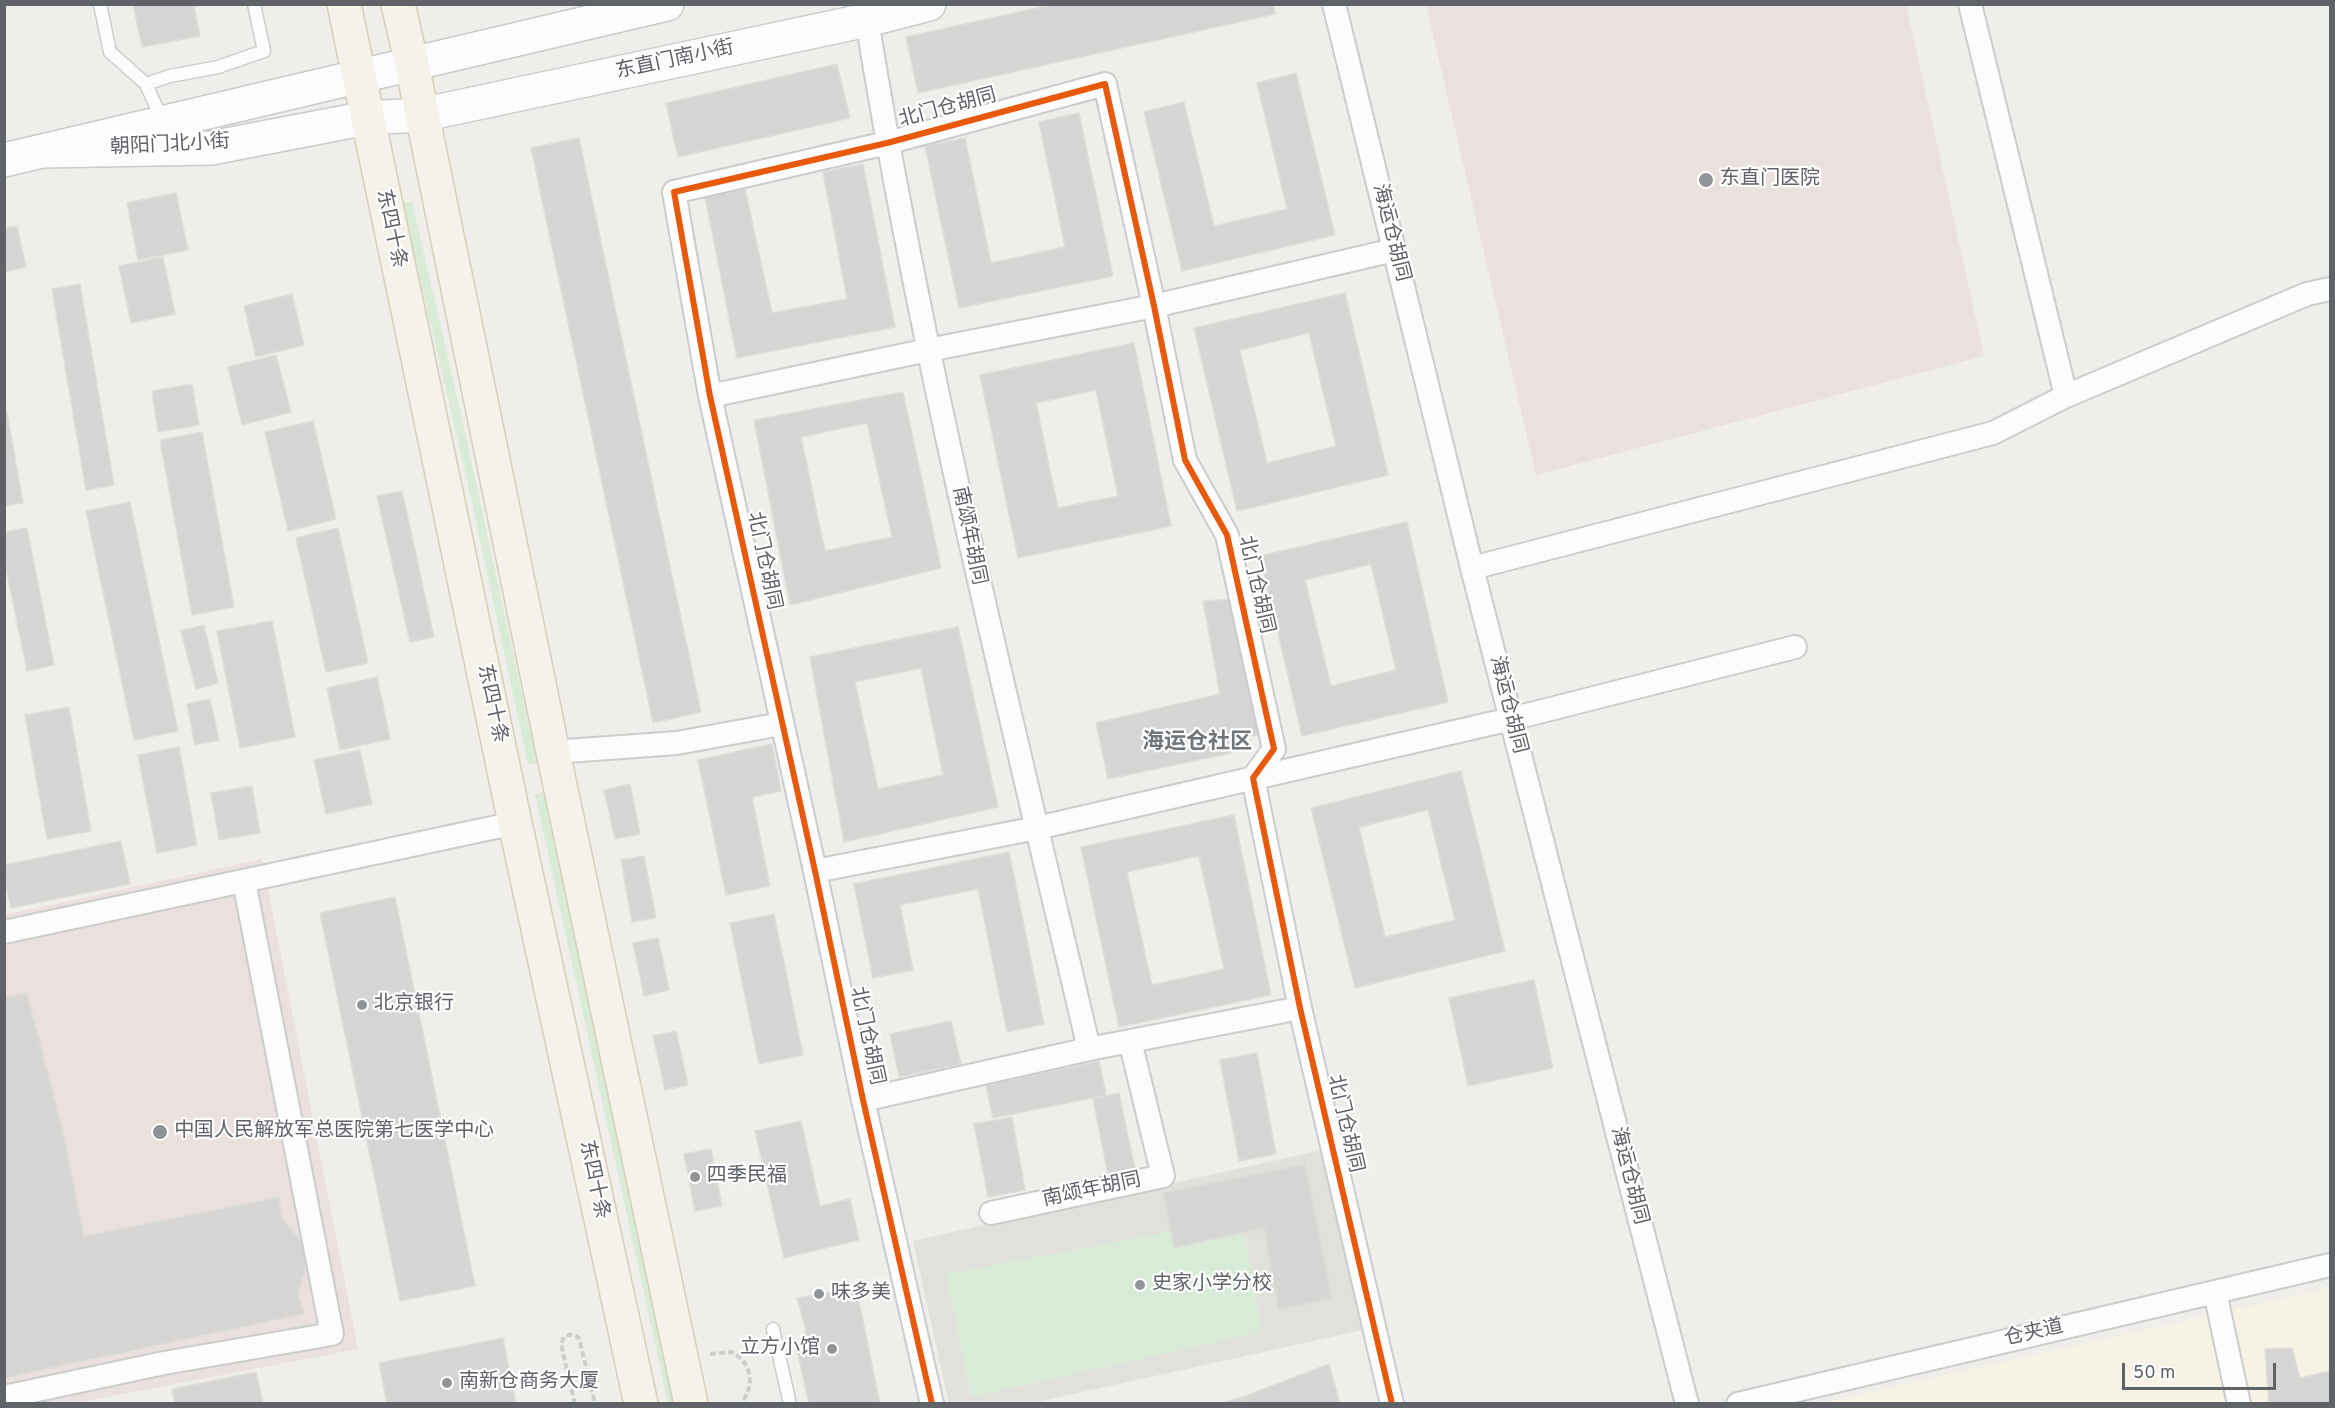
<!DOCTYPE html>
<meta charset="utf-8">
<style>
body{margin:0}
#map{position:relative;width:2335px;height:1408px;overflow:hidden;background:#efeeea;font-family:Overpass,sans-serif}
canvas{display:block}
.frame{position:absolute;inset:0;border:6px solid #5f6368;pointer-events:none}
.scale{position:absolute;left:2122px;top:1363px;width:154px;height:27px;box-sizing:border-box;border:3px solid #5f6368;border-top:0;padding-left:8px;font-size:18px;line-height:21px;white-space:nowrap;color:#5f6368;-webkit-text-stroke:4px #fff;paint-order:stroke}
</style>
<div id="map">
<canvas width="2335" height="1408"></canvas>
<div class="frame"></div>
<div class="scale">50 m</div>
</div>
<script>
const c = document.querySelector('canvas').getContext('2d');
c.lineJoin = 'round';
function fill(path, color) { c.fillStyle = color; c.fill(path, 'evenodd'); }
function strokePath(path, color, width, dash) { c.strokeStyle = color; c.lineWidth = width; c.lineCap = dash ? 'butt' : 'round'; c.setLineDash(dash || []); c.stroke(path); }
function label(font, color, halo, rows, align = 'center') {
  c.font = font + ' Overpass,"Noto Sans SC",sans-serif'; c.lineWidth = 4.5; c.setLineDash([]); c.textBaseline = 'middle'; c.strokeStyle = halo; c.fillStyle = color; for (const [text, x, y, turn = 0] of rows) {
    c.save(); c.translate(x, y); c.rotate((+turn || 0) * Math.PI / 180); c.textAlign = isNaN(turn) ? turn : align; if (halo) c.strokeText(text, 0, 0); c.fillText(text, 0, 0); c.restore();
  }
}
fill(new Path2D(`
 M2330,1288V1403H1822Z`), '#f7f3e4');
fill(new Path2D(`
 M1327,1149L1367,1329L1032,1403H949L913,1241Z`), '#e2e0da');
fill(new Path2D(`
 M1426,5H1906L1984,356L1536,475Z
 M262,859L358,1349L76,1403H5L4,915Z`), '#eae0de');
fill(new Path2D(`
 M402,202H412L463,423L537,763L528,764L466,475Z
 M544,792L676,1403H668L535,794Z
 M1242,1218L1262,1332L971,1397L946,1274Z`), '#d8ebd6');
const building = new Path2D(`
 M133,4H208L194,7L200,36L142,47Z
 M1055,4H1273L1275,14L918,93L906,37Z
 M837,64L850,118L678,157L666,103Z
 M1296,73L1335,235L1182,271L1144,112L1184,102L1214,226L1287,209L1257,83Z
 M1079,113L1113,276L959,308L925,146L965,138L991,263L1065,247L1039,122Z
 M579,138L701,712L653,723L531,148Z
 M863,164L895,327L737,358L705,197L745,189L772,313L847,299L823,172Z
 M176,193L188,250L138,260L127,203Z
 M17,226L26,267L4,272V228Z
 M163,257L175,314L131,323L119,266Z
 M80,284L114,485L86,490L52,289Z
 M1345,293L1388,475L1237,511L1194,328ZM1309,333L1336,446L1267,463L1240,350Z
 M292,294L304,345L256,357L244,306Z
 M1134,343L1171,526L1018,558L980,375ZM1096,390L1118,496L1058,508L1036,403Z
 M276,355L291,412L242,425L228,367Z
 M192,384L199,425L158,432L152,391Z
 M903,392L941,568L790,605L754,420ZM867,423L892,537L825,551L801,437Z
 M4,396L23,503L4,506Z
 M313,421L336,519L288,531L265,432Z
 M202,432L234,607L192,615L160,440Z
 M402,491L434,637L410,642L377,496Z
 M130,502L178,731L134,740L86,511Z
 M1407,522L1448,702L1302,736L1260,556ZM1371,564L1396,670L1331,686L1305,580Z
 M27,528L54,665L27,671L4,558V532Z
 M338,528L368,663L326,672L296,538Z
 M1235,599L1262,734L1229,739L1232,753L1108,779L1096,723L1220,694L1203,601Z
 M272,621L295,737L240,748L217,631Z
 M204,625L218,683L196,689L181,631Z
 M958,627L998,807L844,842L810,657ZM921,668L943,775L878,789L855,682Z
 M377,677L390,739L340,750L327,688Z
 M210,699L219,740L195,745L187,704Z
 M69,707L91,831L47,839L25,715Z
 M772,744L781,791L752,797L770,886L726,895L698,760Z
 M179,747L197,845L157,853L138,755Z
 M360,750L372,804L326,814L314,760Z
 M1461,771L1505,951L1355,988L1311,808ZM1428,810L1455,920L1385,937L1359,827Z
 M630,784L640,834L615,839L604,790Z
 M252,786L260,833L219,840L211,793Z
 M1234,815L1271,995L1119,1027L1081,847ZM1199,856L1224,969L1152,985L1127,872Z
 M121,841L130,884L11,908L4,877V865Z
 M1009,852L1044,1024L1007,1032L978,889L900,905L913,970L873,978L854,884Z
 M644,856L656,918L632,922L621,860Z
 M395,897L475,1286L400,1301L320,913Z
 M774,914L803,1055L759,1064L730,923Z
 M658,938L669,990L644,996L633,943Z
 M1534,980L1553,1068L1468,1086L1449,998Z
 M27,993L63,1132L84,1236L279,1197L282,1218L302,1242L307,1264L298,1293L304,1314L4,1378V997Z
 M951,1021L961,1064L899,1077L890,1034Z
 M676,1031L688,1085L665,1090L653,1036Z
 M1257,1053L1276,1154L1239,1161L1220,1060Z
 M1099,1061L1106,1095L993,1118L986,1085Z
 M1119,1093L1135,1169L1108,1174L1093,1099Z
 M1012,1117L1025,1190L988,1197L974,1124Z
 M801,1121L820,1206L850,1199L859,1240L784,1258L755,1131Z
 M711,1149L722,1206L695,1211L684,1154Z
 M1305,1164L1332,1298L1278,1310L1264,1228L1174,1248L1163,1193Z
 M856,1287L880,1404H809L797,1350L806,1329L797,1298Z
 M503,1338L516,1404H387L379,1363Z
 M2292,1348L2300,1378L2330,1371V1404H2269L2265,1349Z
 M1329,1364L1340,1404H1244L1243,1397Z
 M256,1372L263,1404H175L172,1389Z
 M1243,1397L1244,1404H1217Z`);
fill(building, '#d6d5d3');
strokePath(building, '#deddd9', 1.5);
const lane = new Path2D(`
 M100,4L110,52L146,84L163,122
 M146,84L170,76L218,67L264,51L254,4
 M773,1329L790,1404`);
const street = new Path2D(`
 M1334,4L1472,568L1687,1404
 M1970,4L2066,396
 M867,20C923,367 1009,707 1089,1049
 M710,396L928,350L1154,306L1394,250
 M1472,568L1993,433L2066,396L2307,294L2330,289
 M553,752L677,743L781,724
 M815,871L1037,828L1511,719L1795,647
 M4,932L515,823
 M863,1100L1089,1049L1300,1008
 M991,1213L1163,1176L1130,1041
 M2215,1292L2239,1404
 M4,1397L164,1363L332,1334L244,881
 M932,1404L863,1100L815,871L710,396L674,192L887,143L1105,84L1154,306L1185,460L1227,535L1274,749L1253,778L1300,1008L1392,1404
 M1738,1404L2330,1265`);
const secondary = new Path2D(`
 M43,151L211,148L367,118L421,115L867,20L929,4
 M4,160L667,4`);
const primary = new Path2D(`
 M344,4L515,823L641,1404
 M398,4L412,65L553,752L691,1404`);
strokePath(lane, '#cbcccc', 15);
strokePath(street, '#cbcccc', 26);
strokePath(secondary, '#cacacb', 36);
strokePath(primary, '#d7ceb8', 36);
strokePath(new Path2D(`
 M710,1354L731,1352C752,1361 756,1387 740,1404
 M575,1404L561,1344L564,1337C570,1334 574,1334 579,1338L595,1404`), '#cacfcc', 4, [6, 3]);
strokePath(lane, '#fdfcfc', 12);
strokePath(street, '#fdfcfc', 22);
strokePath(secondary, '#fdfcfc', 33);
strokePath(primary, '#f4f2e9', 33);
strokePath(new Path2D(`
 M932,1404L863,1100L815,871L710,396L674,192L887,143L1105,84L1154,306L1185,460L1227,535L1274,749L1253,778L1300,1008L1392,1404`), '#e8590c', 6);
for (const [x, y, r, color] of [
 [1706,180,8,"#919496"],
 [362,1005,6,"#919496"],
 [160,1132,8,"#919496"],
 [695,1177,6,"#919496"],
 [1140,1285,6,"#919496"],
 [819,1294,6,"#919496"],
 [832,1349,6,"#919496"],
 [447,1383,6,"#919496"]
]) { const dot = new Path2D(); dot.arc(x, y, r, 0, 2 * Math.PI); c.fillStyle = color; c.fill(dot); strokePath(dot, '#fff', 2); }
label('20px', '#5f6368', '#fff', [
 ["东直门南小街",675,61,-12],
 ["北门仓胡同",948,109,-15],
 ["朝阳门北小街",170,146,-3],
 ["东四十条",390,229,78],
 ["海运仓胡同",1390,233,76],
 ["南颂年胡同",968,536,78],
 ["北门仓胡同",763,561,78],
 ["北门仓胡同",1255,585,77],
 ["东四十条",491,704,78],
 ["海运仓胡同",1507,705,76],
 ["北门仓胡同",866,1036,78],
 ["北门仓胡同",1344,1124,77],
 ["海运仓胡同",1628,1176,76],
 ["东四十条",593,1180,78],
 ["南颂年胡同",1092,1191,-12],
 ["仓夹道",2034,1334,-13]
]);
label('20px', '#5f6368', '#fff', [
 ["东直门医院",1720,180],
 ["北京银行",374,1005],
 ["中国人民解放军总医院第七医学中心",174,1132],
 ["四季民福",707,1177],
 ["史家小学分校",1152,1285],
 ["味多美",831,1294],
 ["立方小馆",820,1349,"right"],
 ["南新仓商务大厦",459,1383]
], 'left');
label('bold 22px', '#70757a', '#fff', [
 ["海运仓社区",1197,744]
]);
</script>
